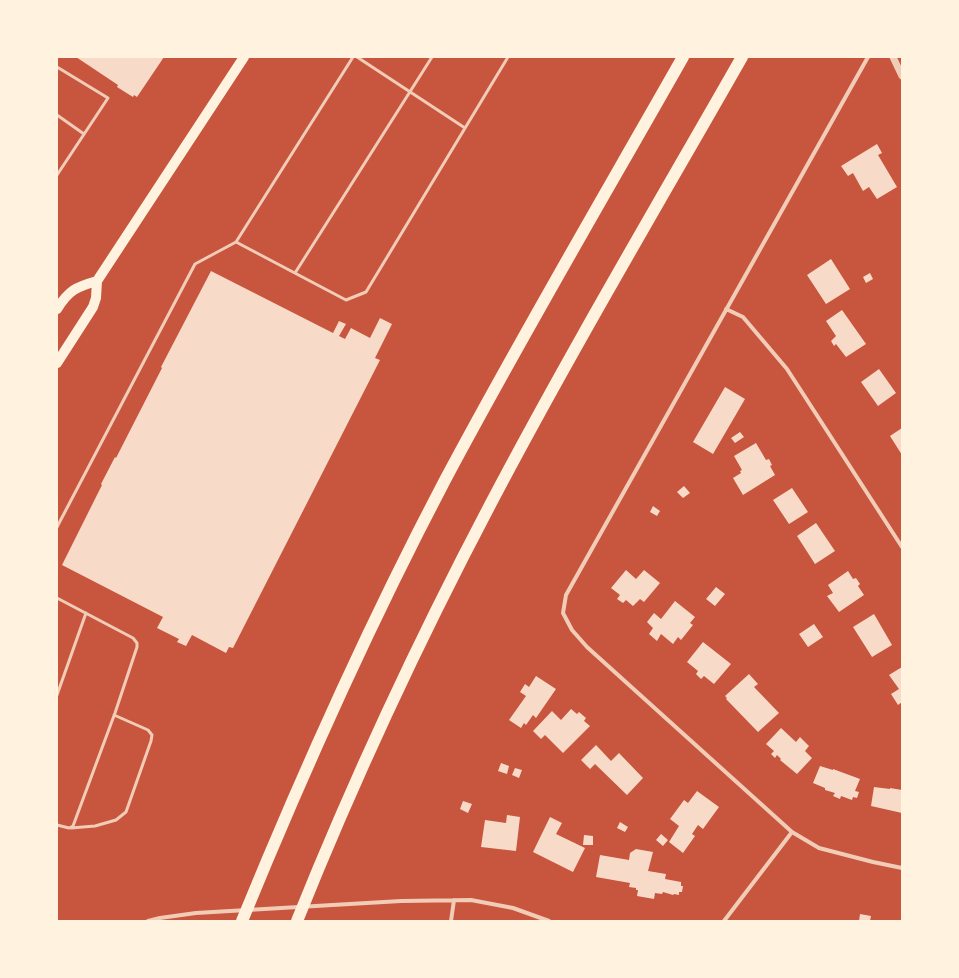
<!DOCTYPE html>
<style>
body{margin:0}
#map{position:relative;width:959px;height:978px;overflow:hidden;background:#c8553d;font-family:"Alegreya Sans",sans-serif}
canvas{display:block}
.frame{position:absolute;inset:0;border:58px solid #fff3e0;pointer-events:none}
</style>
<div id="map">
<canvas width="959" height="978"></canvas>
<div class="frame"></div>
</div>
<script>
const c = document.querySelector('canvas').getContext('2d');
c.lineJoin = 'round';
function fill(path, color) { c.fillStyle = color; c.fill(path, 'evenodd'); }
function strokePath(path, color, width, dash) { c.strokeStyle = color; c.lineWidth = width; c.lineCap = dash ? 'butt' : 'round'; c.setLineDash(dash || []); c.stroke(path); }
fill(new Path2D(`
 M76,57H164L137,97L134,95L133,97L117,87L118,85Z
 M877,144L882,153L878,155L897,187L877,199L869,187L863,191L853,173L848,176L841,166Z
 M831,259L850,289L826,304L807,275Z
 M211,271L333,333L339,321L346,324L339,336L345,339L351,328L370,338L380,318L392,324L375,358L380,360L233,648L229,647L226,653L192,635L186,646L177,642L179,639L157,628L163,617L62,565L102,485L101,484L115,457L116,458L162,368L161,367Z
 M870,273L873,279L866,283L863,277Z
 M842,310L866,344L846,357L836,344L834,346L831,341L836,336L826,321Z
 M879,369L896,393L878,406L861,382Z
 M725,387L745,399L713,454L693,442Z
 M902,428V455L890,436Z
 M740,432L744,437L735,443L731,438Z
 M756,443L766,460L769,459L772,465L770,466L775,475L743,495L733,478L741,473L740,471L742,470L734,456Z
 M684,486L690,493L683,498L677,492Z
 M792,488L808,512L789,524L773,500Z
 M653,506L660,511L657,516L650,512Z
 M816,523L835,551L815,564L797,536Z
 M626,570L636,579L644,570L660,583L644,602L640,599L633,606L626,600L623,603L617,599L620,595L611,588Z
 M848,571L853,579L856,578L860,584L858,586L864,595L839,612L827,596L833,593L828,585Z
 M716,587L725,594L715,606L706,599Z
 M675,601L695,617L690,623L693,625L681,640L678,637L673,644L661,634L657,641L649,634L653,628L647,622L654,613L661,619Z
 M874,614L892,645L872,657L853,627Z
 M814,624L823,637L808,647L799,634Z
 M703,642L731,664L714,684L704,676L701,679L696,674L698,671L687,662Z
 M902,667V702L898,705L891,694L899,689L889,675Z
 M749,674L758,684L754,687L779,713L758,732L726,699L727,698L725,696Z
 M536,676L556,689L536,718L533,715L526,725L524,723L521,728L509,720L526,696L520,692L525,684L529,687Z
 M571,709L577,714L579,712L586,718L584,721L590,726L563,753L545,735L541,739L533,731L552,711L561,720Z
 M781,728L796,742L800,737L809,746L805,751L812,758L797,774L780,760L781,759L777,755L775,758L771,754L774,751L766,744Z
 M596,745L611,761L619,753L643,778L627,795L595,764L590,769L581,760Z
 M501,763L509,766L507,774L498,771Z
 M820,766L833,770V769L860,779L855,791L859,792L857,798L853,797L852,800L841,796L840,799L833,796L835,793L825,790V788L813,783Z
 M515,768L522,770L519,778L512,775Z
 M874,787L890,789V788L902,790V813L871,806Z
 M697,791L719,807L703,829L698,825L692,834L695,836L683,853L669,842L679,826L670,819L684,800L688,803Z
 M463,801L472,804L468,813L460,809Z
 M507,815L520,817L516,851L481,847L485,820L506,823Z
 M550,817L562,823L556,834L585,848L573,872L533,852Z
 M620,822L628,827L625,832L617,828Z
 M661,834L668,840L663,846L656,840Z
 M584,835L593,836V845H583Z
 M636,849L653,852L648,871L666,874L665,879L681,882V886H683L682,892H679V895L674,894L673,895L663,892L662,894L655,893L654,899L637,896L638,890H636V888L629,887L630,883L596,877L600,855L629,860L630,853Z
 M860,914L871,916L870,921H859Z`), '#f7dbc8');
strokePath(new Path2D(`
 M353,57L236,242L346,300L366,292L508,57
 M357,57L465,128
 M57,67L108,98L57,175
 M57,115L84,134
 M295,273L432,57
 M57,527L195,264L236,242
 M57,598L133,638L137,643V647L115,713L73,826L69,828L57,825
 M57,695L86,613
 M71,828L95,826L116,820L126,812L151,741L152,735L148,730L114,715`), '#f1ccb7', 3);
strokePath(new Path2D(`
 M868,57L566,595L563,613L572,630L587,647L792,832L819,848L873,862L902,868
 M726,309L743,317L787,369L902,547
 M148,921L160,918L196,913L401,901L471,900L513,908L549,921
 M451,921L454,900
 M724,921L792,832`), '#f1ccb7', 4);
strokePath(new Path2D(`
 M893,57L902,76`), '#f1ccb7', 7);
strokePath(new Path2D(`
 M57,309C69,290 76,287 97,281
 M57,363L93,307L96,298L97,281L244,57`), '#fff3e0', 10);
strokePath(new Path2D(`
 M242,921C303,772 369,625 444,482C520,339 603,198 683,57
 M297,921C354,779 419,640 490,505C570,353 657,206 742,57`), '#fff3e0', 12);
</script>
